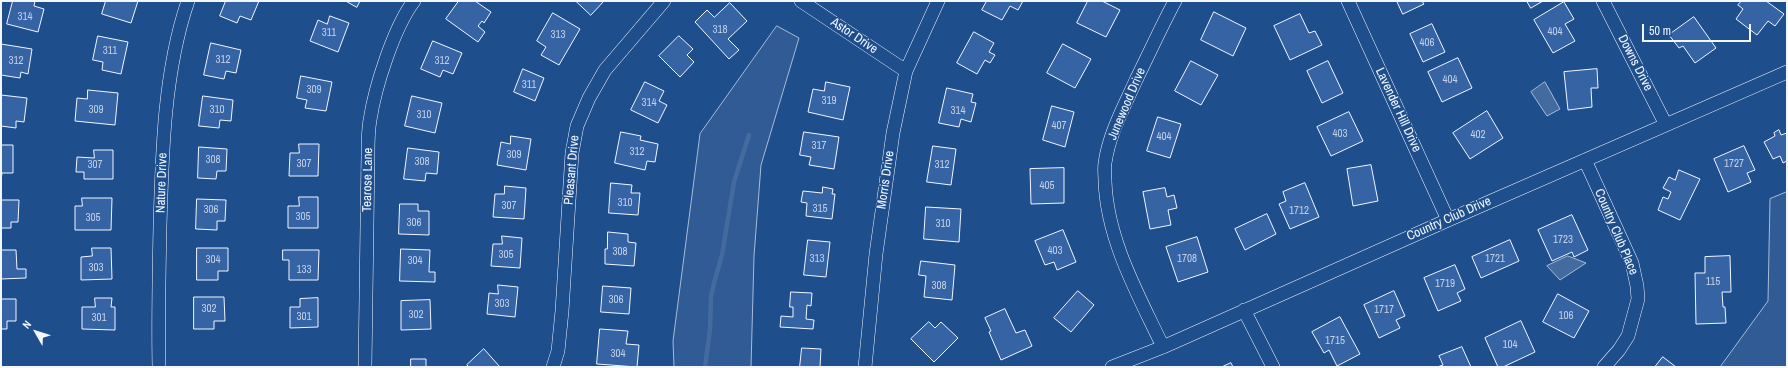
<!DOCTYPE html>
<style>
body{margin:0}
#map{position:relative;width:1788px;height:368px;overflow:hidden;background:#1f4e8c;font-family:"Archivo Narrow",sans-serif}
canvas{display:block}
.frame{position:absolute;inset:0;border:2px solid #f2f6ff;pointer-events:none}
.north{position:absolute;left:16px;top:312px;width:40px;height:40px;-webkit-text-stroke:3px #1f4e8c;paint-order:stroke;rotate:309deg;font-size:11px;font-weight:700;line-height:16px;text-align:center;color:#f2f6ff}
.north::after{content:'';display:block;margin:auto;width:14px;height:18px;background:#f2f6ff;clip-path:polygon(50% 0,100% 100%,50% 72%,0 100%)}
.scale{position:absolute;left:1642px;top:24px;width:109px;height:18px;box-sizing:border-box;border:2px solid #f2f6ff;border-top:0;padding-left:5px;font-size:12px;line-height:14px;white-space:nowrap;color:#f2f6ff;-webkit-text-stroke:3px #1f4e8c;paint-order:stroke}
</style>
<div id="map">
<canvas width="1788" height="368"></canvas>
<div class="frame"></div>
<div class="north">N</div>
<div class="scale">50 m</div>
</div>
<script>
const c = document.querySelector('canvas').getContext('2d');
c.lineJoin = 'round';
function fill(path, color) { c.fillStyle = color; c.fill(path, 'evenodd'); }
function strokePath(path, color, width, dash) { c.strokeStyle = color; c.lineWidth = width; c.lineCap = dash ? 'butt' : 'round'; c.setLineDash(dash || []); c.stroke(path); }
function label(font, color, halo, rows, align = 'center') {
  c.font = font + ' "Archivo Narrow",sans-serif'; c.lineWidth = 3; c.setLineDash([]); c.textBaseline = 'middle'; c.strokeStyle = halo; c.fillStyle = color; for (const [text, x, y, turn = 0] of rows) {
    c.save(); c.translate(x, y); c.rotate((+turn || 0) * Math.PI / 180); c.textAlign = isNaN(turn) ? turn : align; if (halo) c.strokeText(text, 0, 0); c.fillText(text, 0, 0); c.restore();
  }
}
const built = new Path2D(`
 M777,26L799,38L761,165L754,256L751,367H674L673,341L700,134Z
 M1787,192V367H1720L1768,301L1770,199Z`);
fill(built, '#305b95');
strokePath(built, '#a8bbd7', 1);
const water = new Path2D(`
 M1545,82L1560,109L1547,116L1531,92Z
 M1568,256L1586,263L1560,280L1547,266Z`);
fill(water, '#446ba0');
strokePath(water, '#a8bbd7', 1);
strokePath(new Path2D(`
 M705,367L710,330L711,297L714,283L722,255L734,182L749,135`), '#446ba0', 4.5);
const building = new Path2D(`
 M13,1H35L34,6L44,9L38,32L7,24Z
 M106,1H138L131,23L102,14Z
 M226,1H259L251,20L240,16L237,23L220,16Z
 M346,1H360L357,7Z
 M459,1H475L491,12L484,23L482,21L478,26L485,32L478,42L446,19Z
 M576,1H604L591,15Z
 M987,1H1023L1018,10L1010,6L1002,20L982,10Z
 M1088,1H1102L1120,10L1106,37L1077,23Z
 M1397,1H1422L1424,4L1403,14Z
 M1527,1H1543L1531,8Z
 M1742,1H1766L1784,14L1775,26L1768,21L1757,35L1736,19L1743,9L1738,5Z
 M1564,2L1574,19L1565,24L1575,41L1553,53L1534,20Z
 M730,3L747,21L728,39L739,50L729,59L695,22L707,10L714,17Z
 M1214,12L1246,28L1233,56L1201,40Z
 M553,13L580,29L559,65L541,55L546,47L537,41Z
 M1300,14L1309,33L1315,31L1322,45L1290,60L1274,26Z
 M330,16L349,23L338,52L310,41L318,20L327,24Z
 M1694,17L1716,48L1695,63L1683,46L1679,48L1669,35Z
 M1432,24L1445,52L1423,62L1410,34Z
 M974,32L994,43L989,52L995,55L990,63L985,60L977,74L957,63Z
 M98,36L128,42L121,74L102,70L103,62L93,60Z
 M679,36L693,49L687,55L694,62L680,77L659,56Z
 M433,41L462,53L453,74L443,70L440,77L421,69Z
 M211,43L241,50L236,73L226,71L224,79L204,75Z
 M1,44L32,49L28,74L21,72L20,78L1,75Z
 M1063,44L1091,59L1075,88L1047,73Z
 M1458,58L1472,88L1442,102L1428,72Z
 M1191,61L1218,75L1201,105L1175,91Z
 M1328,61L1343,93L1322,103L1307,71Z
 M523,69L544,78L535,101L514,92Z
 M1597,69L1598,88H1591L1592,107L1568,110L1564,72Z
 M301,76L332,82L326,111L305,108L307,100L297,98Z
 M645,82L664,91L659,101L667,105L658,123L631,110Z
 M826,82L850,87L843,120L808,112L813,89L824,91Z
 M947,88L973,94L971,102L976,103L971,122L961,119L959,127L939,123Z
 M88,90L118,93L115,125L75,121L77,98L87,99Z
 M1,95L27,98L24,122L16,121V128L1,126Z
 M203,96L233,100L231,121L220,120L219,128L199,126Z
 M412,96L442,103L435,133L405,126Z
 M1052,106L1074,112L1065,147L1043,140Z
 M1487,111L1503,138L1470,159L1453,133Z
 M1349,112L1363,141L1331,156L1317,127Z
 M1158,117L1181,124L1170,158L1147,151Z
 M1779,130L1781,135L1787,133V161L1783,163L1780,156L1773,159L1764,142L1775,136L1774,133Z
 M621,132L641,136L640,140L658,144L655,162L647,161L645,170L615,163Z
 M804,132L839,137L834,169L809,165L811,157L800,155Z
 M511,136L531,139L526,170L497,165L501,142L510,144Z
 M299,144H319L318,176H289L290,153H299Z
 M1,145H13V173H2L1,180Z
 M933,146L956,149L951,185L927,182Z
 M1744,146L1755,170L1747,173L1751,182L1728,192L1714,159Z
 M199,147L227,149L226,171H217L216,179L198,178Z
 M408,148L439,152L437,174L426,173L425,181L404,179Z
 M94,150H113V179H84V172H76L77,157L94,158Z
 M1371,165L1378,201L1353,206L1347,169Z
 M1064,168V203L1031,204L1030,169Z
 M1679,170L1700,179L1680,220L1658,210L1663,197L1668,199L1671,192L1663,188L1669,177L1675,180Z
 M611,183L632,185L631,193H640L638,215L609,213Z
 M1305,183L1319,217L1290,229L1279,204L1286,201L1283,192Z
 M505,186L526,188L524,219L493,217L495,194H504Z
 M823,187L833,189L832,194H835L832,219L806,216L807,203L801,202L803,191L822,193Z
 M1165,188L1167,197L1174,195L1177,208L1168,210L1171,225L1150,229L1143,192Z
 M299,197H318V228H288V206H299Z
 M82,198H112L111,230H75V206H82Z
 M197,199L226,200L225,221H217V230L196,229Z
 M1,200H19L18,222H11V228H1Z
 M400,204H418V211H429V235L399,234Z
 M926,207L961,209L959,242L924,239Z
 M1267,214L1276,234L1245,250L1235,229Z
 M1572,215L1588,250L1574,257L1572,252L1552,261L1538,230Z
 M1063,230L1076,262L1057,270L1054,262L1045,265L1035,241Z
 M608,232L628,234V242L636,243L634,266L605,264V249H607Z
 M502,236L522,238L520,268L491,266L493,244H502Z
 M1197,237L1208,272L1178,282L1166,247Z
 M808,240L830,242L826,277L804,275Z
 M1510,240L1519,261L1481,278L1472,257Z
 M92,248H111L112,279L81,280V257L92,256Z
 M197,248H228V271H218V280H197Z
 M401,249L430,250L429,272H435V282L400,281Z
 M1,250H16L17,269H26V278L1,279Z
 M283,250H319L318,280H289V260H283Z
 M1730,256L1731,292H1722L1723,307H1725L1726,323L1696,324L1695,273H1705V257Z
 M921,261L955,265L952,300L924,297L926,276L919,275Z
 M1455,265L1465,289L1457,293L1461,301L1438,311L1424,278Z
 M498,285L518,287L515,317L487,314L489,293L498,294Z
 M603,286L631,288L629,314L601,312Z
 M1078,291L1094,305L1071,332L1054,318Z
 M1394,291L1405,316L1396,320L1400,328L1379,338L1364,305Z
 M791,292L812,293L811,306L807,305L806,319L814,320L813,329L780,327L781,316L793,317V307H790Z
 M1558,294L1589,311L1574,338L1543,322Z
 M194,297H224L225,321H214V329H194Z
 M95,298H112L111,307H115V330L82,329V307H95Z
 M318,298V327L290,328V307H300V299Z
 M1,299H16V321H7V329H1Z
 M430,300L431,329L401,330V301Z
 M1005,309L1016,333L1025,330L1032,346L1001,360L989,332L991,331L985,318Z
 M1340,317L1360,354L1337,366L1329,350L1324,353L1312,332Z
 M1521,321L1535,352L1503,367H1498L1485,338Z
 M929,322L935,328L941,322L958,338L934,362L911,339Z
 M600,329L628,331L626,344L639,345L637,367L597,364Z
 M1462,347L1471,367H1437L1443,365L1439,356Z
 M802,348L821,349L820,367H800Z
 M484,349L500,367H469L467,365Z
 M1663,357L1676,367H1655Z
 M411,359H426V367H411Z
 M1231,363L1233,367H1222Z`);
fill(building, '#3563a3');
strokePath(building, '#f2f6ff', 1);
const street = new Path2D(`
 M801,1L906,71
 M1348,1L1448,220
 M1603,1L1666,125
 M1585,160L1632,263L1637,286L1638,299L1628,336L1619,350L1604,367
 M1244,310L1273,367
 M1163,347C1138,294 1107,240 1105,181C1105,175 1104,169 1105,163C1109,134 1124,107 1136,80C1149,54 1161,27 1175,1
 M159,367C158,320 159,274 160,227C162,153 164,71 188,1
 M365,367L368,154C368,142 368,131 370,120C375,87 394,27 414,1
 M553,367L558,351L562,311L572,153L577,126L589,98L605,70L664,1
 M865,367L876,254L893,133L906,71L938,1
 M1112,367L1163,347L1448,220L1787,72`);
strokePath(street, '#f2f6ff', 14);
strokePath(street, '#1f4e8c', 13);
label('11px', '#c3d1e8', null, [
 ["314",25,17],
 ["318",720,30],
 ["404",1555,32],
 ["311",329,33],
 ["313",558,35],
 ["406",1427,43],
 ["311",110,51],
 ["312",223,60],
 ["312",16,61],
 ["312",442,61],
 ["404",1450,80],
 ["311",529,85],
 ["309",314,90],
 ["319",829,101],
 ["314",649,103],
 ["309",96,110],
 ["310",217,110],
 ["314",958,111],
 ["310",424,115],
 ["407",1059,126],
 ["403",1340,134],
 ["402",1478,135],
 ["404",1164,137],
 ["317",819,146],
 ["312",637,152],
 ["309",514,155],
 ["308",213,160],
 ["308",422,162],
 ["307",304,164],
 ["1727",1734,164],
 ["307",95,165],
 ["312",942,165],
 ["405",1047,186],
 ["310",625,203],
 ["307",509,206],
 ["315",820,209],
 ["306",211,210],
 ["1712",1299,211],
 ["305",303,217],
 ["305",93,218],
 ["306",414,223],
 ["310",943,224],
 ["1723",1563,240],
 ["403",1055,251],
 ["308",620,252],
 ["305",506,255],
 ["313",817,259],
 ["1708",1187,259],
 ["1721",1495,259],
 ["304",213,260],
 ["304",415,261],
 ["303",96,268],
 ["133",304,270],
 ["115",1713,282],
 ["1719",1445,284],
 ["308",939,286],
 ["306",616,300],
 ["303",502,304],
 ["302",209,309],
 ["1717",1384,310],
 ["302",416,315],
 ["106",1566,316],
 ["301",304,317],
 ["301",99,318],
 ["1715",1335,341],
 ["104",1510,345],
 ["304",618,354]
]);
label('13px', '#f2f6ff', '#1f4e8c', [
 ["Astor Drive",854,36,34],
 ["Downs Drive",1635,63,63],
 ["Junewood Drive",1127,104,-67],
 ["Lavender Hill Drive",1398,110,65],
 ["Pleasant Drive",572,170,-85],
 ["Tearose Lane",368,180,-89],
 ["Morris Drive",886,180,-82],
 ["Nature Drive",162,183,-88],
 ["Country Club Drive",1449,219,-24],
 ["Country Club Place",1616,232,67]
]);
</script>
